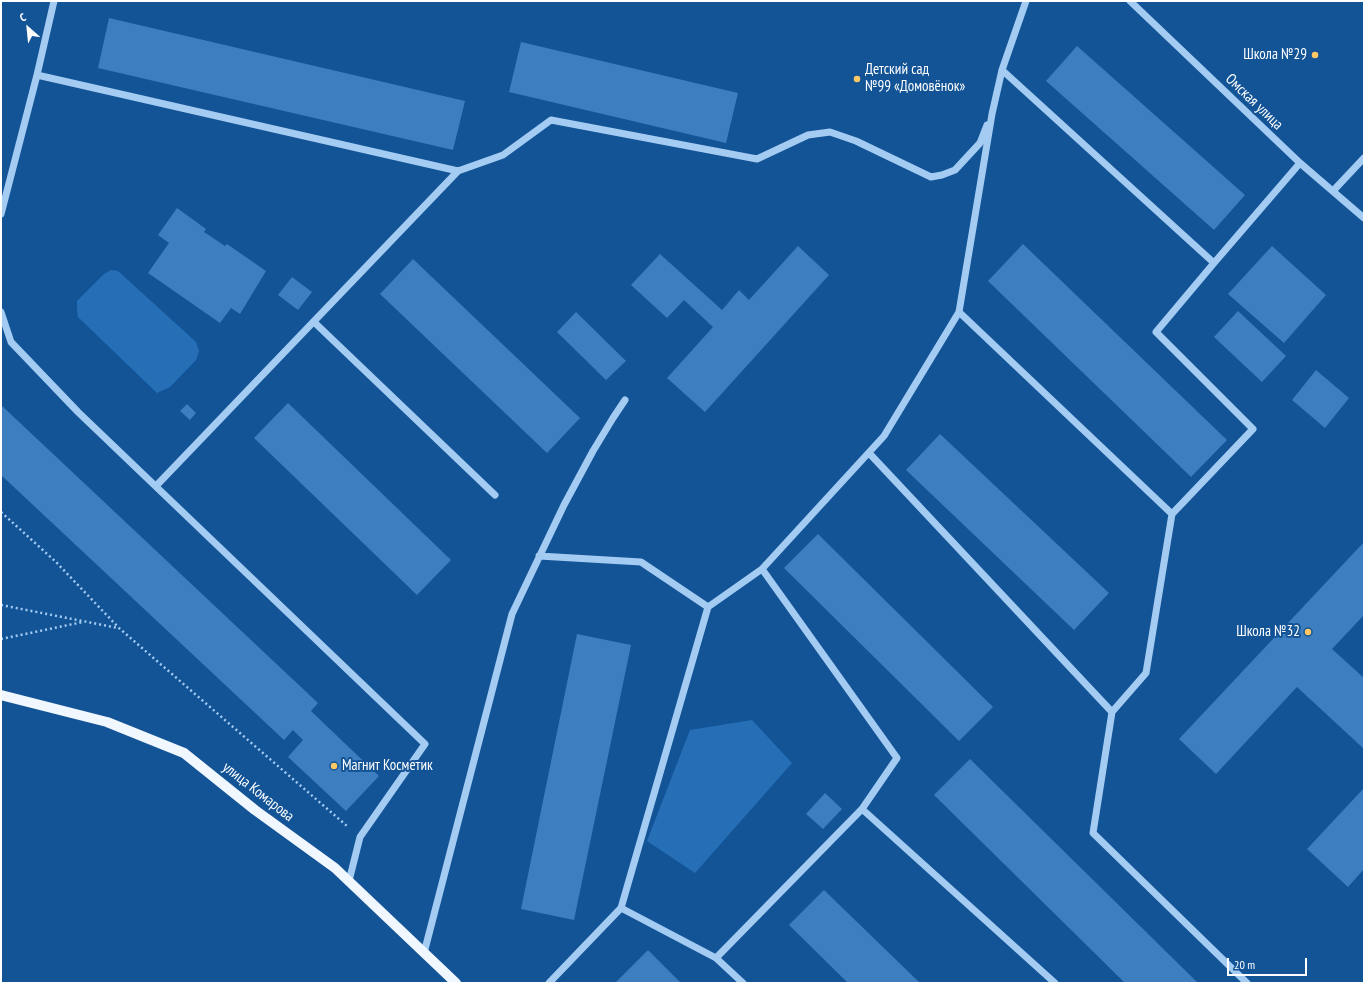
<!DOCTYPE html>
<meta charset="utf-8">
<style>
body{margin:0}
#map{position:relative;width:1365px;height:984px;overflow:hidden;background:#135497;font-family:"PT Sans Narrow",sans-serif}
canvas{display:block}
.frame{position:absolute;inset:0;border:2px solid #fff;pointer-events:none}
.north{position:absolute;left:8px;top:8px;width:40px;height:40px;-webkit-text-stroke:3px #135497;paint-order:stroke;rotate:333deg;font-size:11px;font-weight:700;line-height:16px;text-align:center;color:#fff}
.north::after{content:'';display:block;margin:auto;width:14px;height:18px;background:#fff;clip-path:polygon(50% 0,100% 100%,50% 72%,0 100%)}
.scale{position:absolute;left:1227px;top:958px;width:80px;height:18px;box-sizing:border-box;border:2px solid #fff;border-top:0;padding-left:5px;font-size:12px;line-height:14px;white-space:nowrap;color:#fff;-webkit-text-stroke:3px #135497;paint-order:stroke}
</style>
<div id="map">
<canvas width="1365" height="984"></canvas>
<div class="frame"></div>
<div class="north">С</div>
<div class="scale">20 m</div>
</div>
<script>
const c = document.querySelector('canvas').getContext('2d');
c.lineJoin = 'round';
function fill(path, color) { c.fillStyle = color; c.fill(path, 'evenodd'); }
function strokePath(path, color, width, dash) { c.strokeStyle = color; c.lineWidth = width; c.lineCap = dash ? 'butt' : 'round'; c.setLineDash(dash || []); c.stroke(path); }
function label(font, color, halo, rows, align = 'center') {
  c.font = font + ' "PT Sans Narrow",sans-serif'; c.lineWidth = 4; c.setLineDash([]); c.textBaseline = 'middle'; c.strokeStyle = halo; c.fillStyle = color; for (const [text, x, y, turn = 0] of rows) {
    c.save(); c.translate(x, y); c.rotate((+turn || 0) * Math.PI / 180); c.textAlign = isNaN(turn) ? turn : align; if (halo) c.strokeText(text, 0, 0); c.fillText(text, 0, 0); c.restore();
  }
}
fill(new Path2D(`
 M111,270L118,271L196,342L199,351L196,360L170,387L157,393L78,317L77,309V301L104,274Z
 M752,720L792,763L695,873L647,841L690,730Z`), '#266fb6');
fill(new Path2D(`
 M109,18L465,101L453,150L98,68Z
 M521,42L738,93L726,143L509,92Z
 M1077,46L1245,195L1214,230L1046,81Z
 M177,208L206,229L204,232L225,246L227,244L266,271L240,314L231,308L220,323L148,273L169,243L158,235Z
 M1023,244L1227,440L1191,477L988,281Z
 M798,246L829,275L705,412L667,378L713,327L684,300L667,318L631,285L660,254L722,310L739,290L749,300Z
 M1272,246L1326,295L1284,343L1228,294Z
 M413,259L580,418L547,453L380,294Z
 M292,277L312,292L298,310L278,295Z
 M1238,311L1286,356L1262,382L1214,337Z
 M576,312L626,361L606,380L557,332Z
 M1316,370L1349,398L1325,428L1292,400Z
 M288,403L451,560L417,595L254,438Z
 M187,404L196,413L190,420L180,411Z
 M1,405L318,703L311,711L379,776L346,811L288,757L303,740L293,730L284,740L1,475Z
 M940,434L1109,593L1074,630L906,470Z
 M818,534L993,707L959,741L784,568Z
 M1364,542V615L1332,649L1364,678V749L1297,687L1216,774L1179,739Z
 M577,634L631,645L574,920L521,909Z
 M970,759L1198,983H1125L934,795Z
 M1364,788V869L1348,887L1307,849Z
 M825,793L842,809L823,829L806,814Z
 M824,890L920,983H848L789,925Z
 M648,950L681,983H615Z`), '#3c7ebf');
strokePath(new Path2D(`
 M1,512L56,562L119,628L347,826
 M1,605L118,628
 M1,639L83,622`), '#a4ccf3', 2.5, [2, 3]);
strokePath(new Path2D(`
 M1130,1L1300,163L1364,218
 M1002,70L1214,263L1300,163
 M37,75L458,171L503,155L551,120L757,159L808,135L830,132L856,141L931,177L942,175L955,170L980,143L987,125
 M1333,191L1364,158
 M1,214L37,75L54,1
 M1214,263L1156,332L1253,429L1172,514L1146,673L1112,712L1093,833L1247,983
 M1,312L11,342L78,412L425,744L360,837L349,881
 M959,312L1172,514
 M314,322L495,495
 M869,453L1112,712
 M156,486L458,171
 M539,556L641,562L708,607
 M762,569L897,758L862,809L1055,983
 M621,908L716,958L862,809
 M424,953L512,614L564,505L593,451L613,418L625,400
 M716,958L743,983
 M549,983L621,908L708,607L762,569L884,436L959,312L992,114L1002,70L1026,1`), '#a4ccf3', 7);
strokePath(new Path2D(`
 M1,695L107,722L184,753L255,810L335,868L456,983`), '#f0f7ff', 10);
for (const [x, y, r, color] of [
 [1315,55,4,"#ffca66"],
 [857,79,4,"#ffca66"],
 [1308,632,4,"#ffca66"],
 [334,766,4,"#ffca66"]
]) { const dot = new Path2D(); dot.arc(x, y, r, 0, 2 * Math.PI); c.fillStyle = color; c.fill(dot); strokePath(dot, '#135497', 1.5); }
label('15px', '#fff', '#135497', [
 ["Школа №29",1307,55],
 ["Детский сад",865,70,"left"],
 ["№99 «Домовёнок»",865,87,"left"],
 ["Школа №32",1300,632],
 ["Магнит Косметик",342,766,"left"]
], 'right');
label('15px', '#fff', '#135497', [
 ["Омская улица",1254,102,44],
 ["улица Комарова",258,792,38]
]);
</script>
